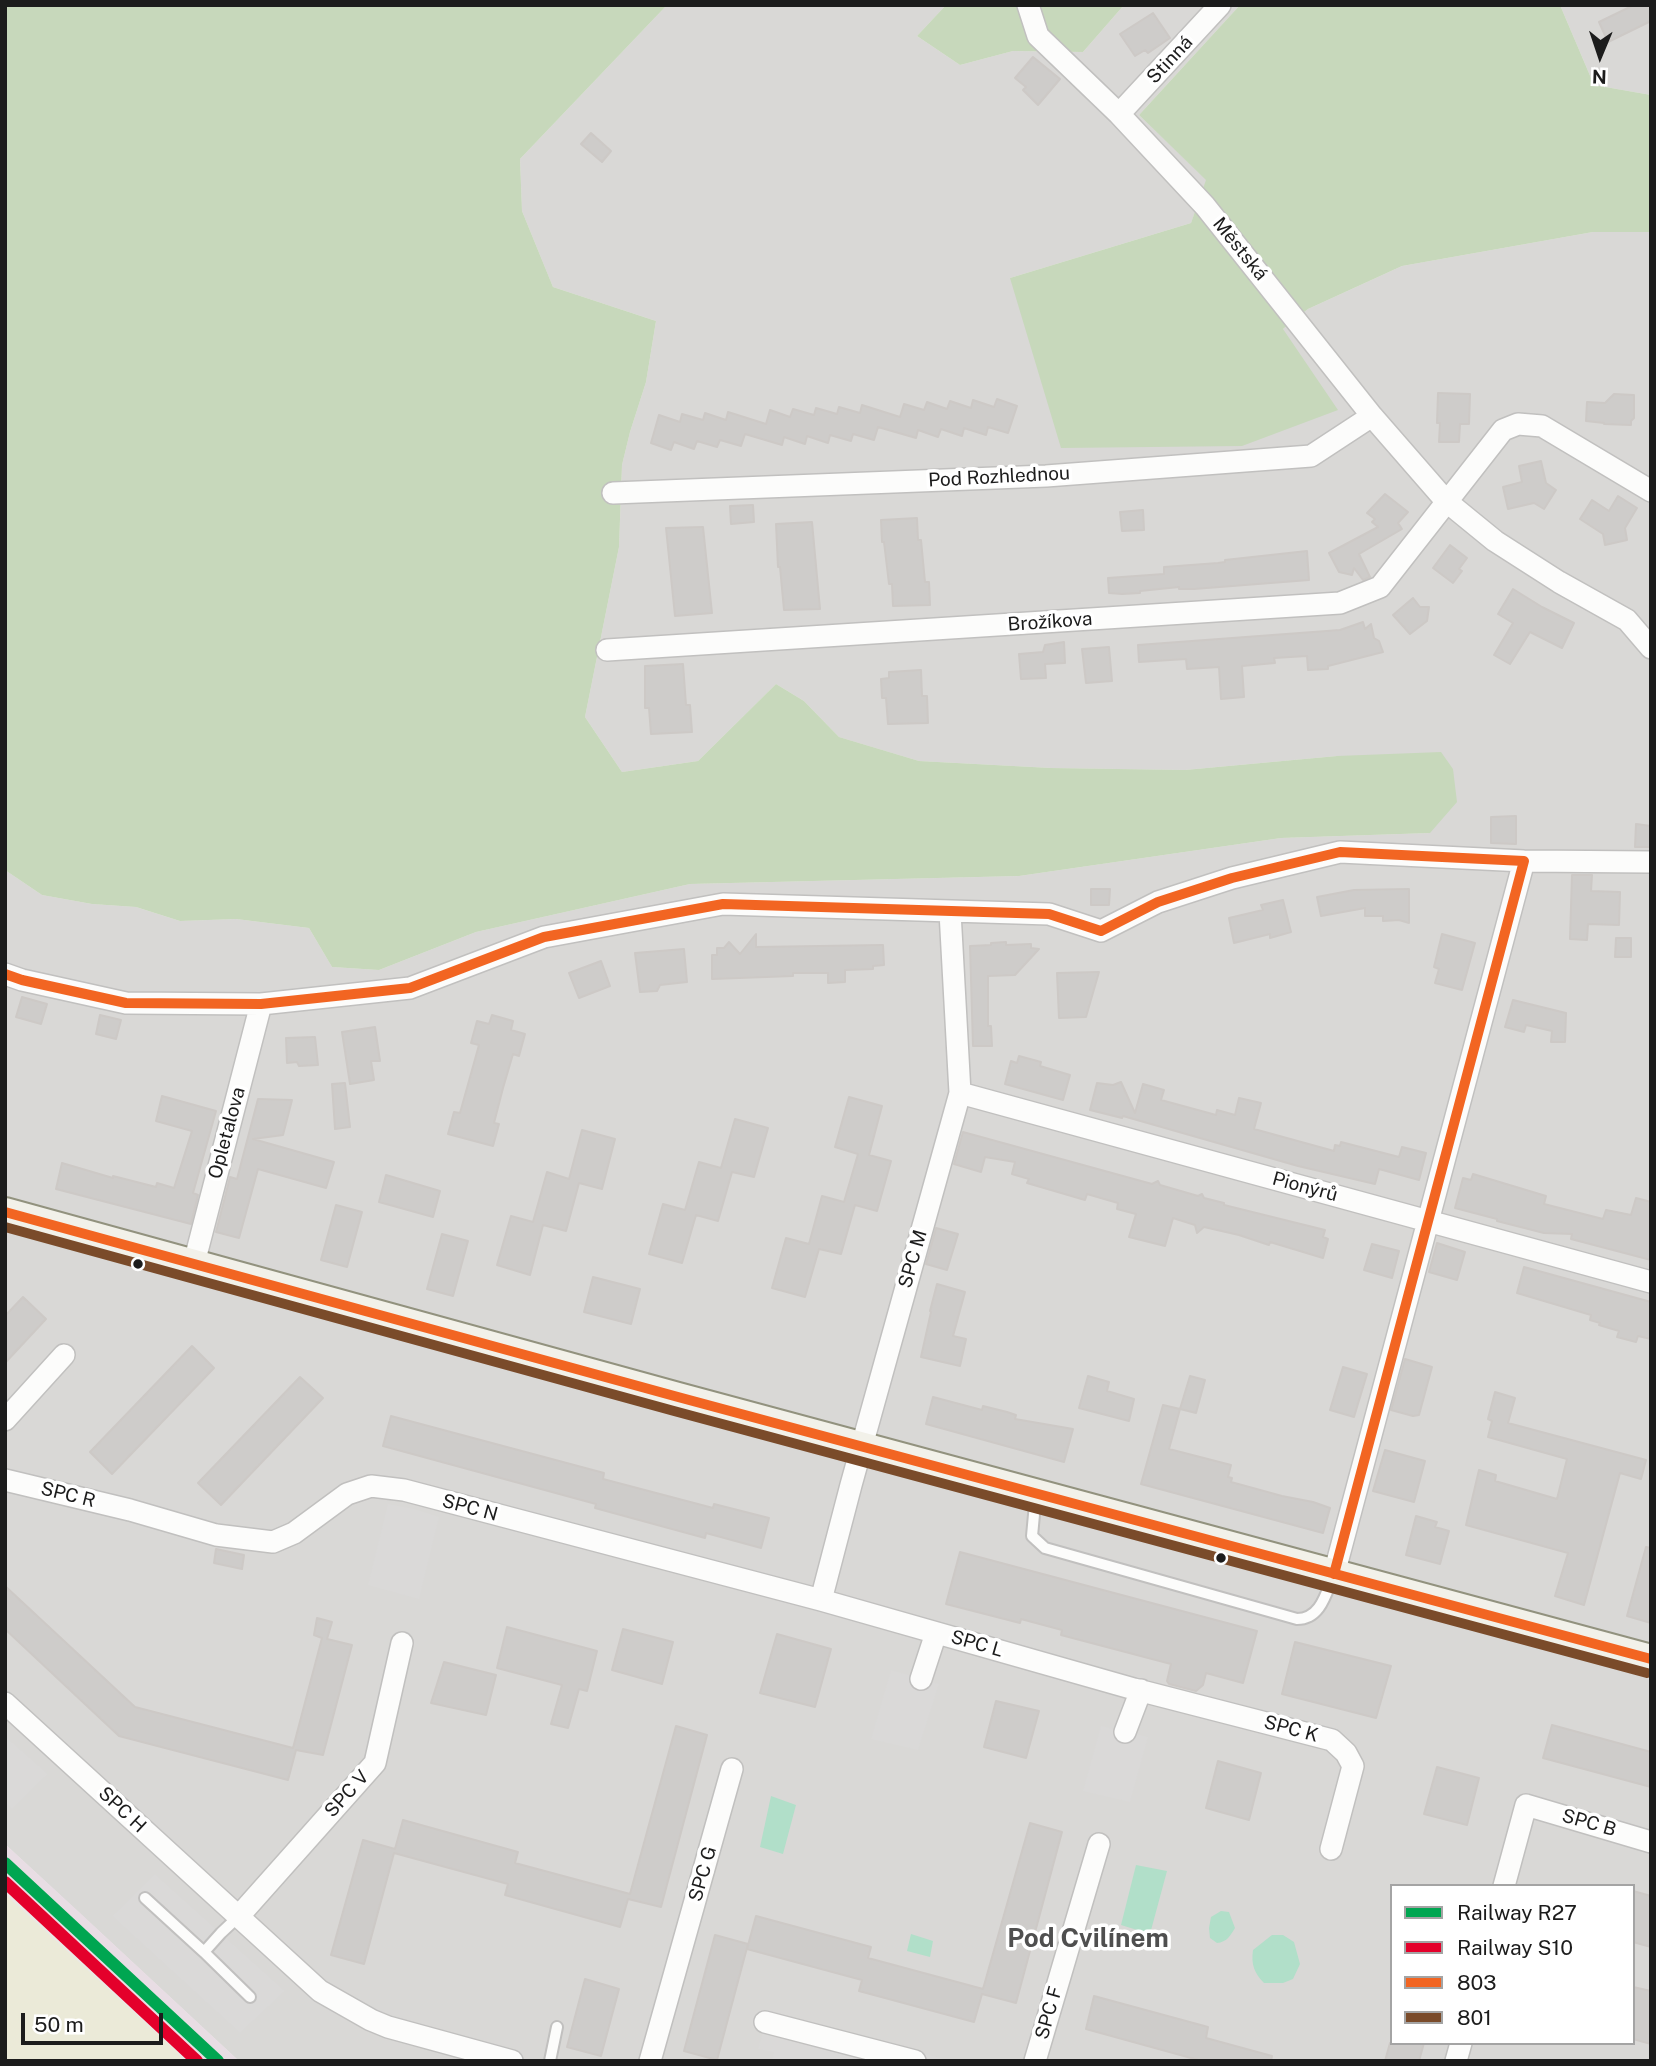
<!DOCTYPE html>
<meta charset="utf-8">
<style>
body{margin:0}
#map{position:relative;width:1656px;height:2066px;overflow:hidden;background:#eae8e5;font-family:"Public Sans",sans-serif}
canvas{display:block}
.frame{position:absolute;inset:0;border:7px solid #1c1c1c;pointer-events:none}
.legend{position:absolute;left:1390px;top:1884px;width:245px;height:161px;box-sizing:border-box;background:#fff;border:2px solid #a4a4a4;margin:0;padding:9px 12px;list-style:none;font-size:21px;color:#1c1c1c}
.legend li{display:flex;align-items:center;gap:14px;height:35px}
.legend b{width:35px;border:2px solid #a4a4a4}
.north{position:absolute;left:1565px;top:21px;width:70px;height:70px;-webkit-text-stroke:5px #fff;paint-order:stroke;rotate:182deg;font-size:19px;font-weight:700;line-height:28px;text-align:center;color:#1c1c1c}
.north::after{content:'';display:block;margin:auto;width:24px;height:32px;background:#1c1c1c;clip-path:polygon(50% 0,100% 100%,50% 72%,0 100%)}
.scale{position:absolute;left:21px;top:2013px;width:142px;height:32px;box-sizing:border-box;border:4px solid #1c1c1c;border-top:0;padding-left:9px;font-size:21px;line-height:24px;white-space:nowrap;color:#1c1c1c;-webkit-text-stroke:5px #fff;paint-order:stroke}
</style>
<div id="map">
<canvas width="1656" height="2066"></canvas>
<div class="frame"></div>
<ul class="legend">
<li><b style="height:9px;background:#00a651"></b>Railway R27</li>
<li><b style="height:9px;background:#e4002b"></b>Railway S10</li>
<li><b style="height:9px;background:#f26522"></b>803</li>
<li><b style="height:9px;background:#7a4b2a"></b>801</li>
</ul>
<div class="north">N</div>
<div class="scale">50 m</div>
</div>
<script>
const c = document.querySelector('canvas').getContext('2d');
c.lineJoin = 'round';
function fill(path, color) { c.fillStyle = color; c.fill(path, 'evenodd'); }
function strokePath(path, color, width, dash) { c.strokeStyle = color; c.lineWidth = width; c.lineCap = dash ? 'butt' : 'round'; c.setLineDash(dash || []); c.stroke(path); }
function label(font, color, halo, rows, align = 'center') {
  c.font = font + ' "Public Sans",sans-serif'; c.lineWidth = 7; c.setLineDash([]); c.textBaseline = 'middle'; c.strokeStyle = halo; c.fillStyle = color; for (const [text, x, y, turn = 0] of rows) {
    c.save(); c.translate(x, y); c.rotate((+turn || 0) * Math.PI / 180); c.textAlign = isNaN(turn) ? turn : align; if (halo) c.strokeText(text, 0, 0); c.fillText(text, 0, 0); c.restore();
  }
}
fill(new Path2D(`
 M667,5H946L917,36L960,65L1013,51L1083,52L1124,5H1240L1139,115L1207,180L1191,223L1010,278L1283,329L1308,309L1402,266L1593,232H1651V2061H239L5,1844V870L42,895L92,904L136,907L180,921L236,919L309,928L332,967L379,970L476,932L690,884L1019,876L1281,838L1430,833L1337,756L1185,770L1051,768L919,761L839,737L804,701L776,684L698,761L622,772L585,717L619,547L622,465L630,432L646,382L656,321L553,287L522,211L520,159ZM1392,1886H1633V2043H1392Z
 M1560,5H1651V95L1594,85Z`), '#d9d8d6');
fill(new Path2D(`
 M5,1844L79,1912L239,2061H198L5,1883Z`), '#e8dde4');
fill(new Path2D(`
 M5,1894L177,2052L183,2061H5Z`), '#ebead8');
fill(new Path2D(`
 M5,5H667L520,159L522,211L553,287L656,321L646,382L630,432L622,465L619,547L585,717L622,772L698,761L776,684L804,701L839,737L919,761L1051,768L1185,770L1337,756L1441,752L1453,769L1457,802L1430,833L1281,838L1019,876L690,884L476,932L379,970L332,967L309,928L236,919L180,921L136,907L92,904L42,895L5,870Z
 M946,5H1124L1083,52L1013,51L960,65L917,36Z
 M1240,5H1560L1594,85L1651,95V232H1593L1402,266L1308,309L1283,329L1338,410L1242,446L1061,448L1010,278L1191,223L1206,180L1139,115Z`), '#c7d8bb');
fill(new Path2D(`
 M771,1796L796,1805L783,1854L760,1847Z
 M1136,1865L1167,1871L1150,1934L1121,1925Z
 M1221,1911L1229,1912L1235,1928C1230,1936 1227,1942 1217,1943L1210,1938L1209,1928L1211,1917Z
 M911,1934L933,1941L930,1957L907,1951Z
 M1272,1935H1283L1294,1942L1300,1964L1293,1979L1283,1983H1264C1254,1973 1251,1964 1253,1950Z`), '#b1dfc9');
fill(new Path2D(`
 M388,1504L414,1509L439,1517L419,1599L368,1585Z
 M891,1670L939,1684L918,1750L871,1739Z
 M1101,1726L1148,1737L1130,1802L1083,1791Z
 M5,1736L48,1774L12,1809L5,1802Z
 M155,1874L285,1991L240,2033L112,1916Z
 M769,2011L951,2061H772L774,2052L758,2049Z`), '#dad9d8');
const building = new Path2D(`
 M1634,5H1651V21L1608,42L1599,22Z
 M1153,13L1170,38L1148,53L1145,50L1135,56L1120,34Z
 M1033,57L1060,79L1038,105L1023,90L1026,87L1015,78Z
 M591,133L611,151L602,162L581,144Z
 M1438,393L1470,394L1469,424H1460L1459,442H1439L1440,423H1437Z
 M1614,394L1634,395V418L1631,421V425L1604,424V423L1586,421L1587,402L1605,403Z
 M997,399L1017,406L1008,433L988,427L986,435L964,428L962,436L941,429L938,437L918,430L916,438L878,427L874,440L853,434L851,441L830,435L828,443L807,436L805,444L784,437L782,445L745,434L741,446L720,440L717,447L697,441L694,449L674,442L671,450L651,443L659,415L680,422L682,414L703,420L705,413L726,420L728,412L766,424L770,410L790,417L793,409L814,415L816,408L837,414L839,407L860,413L862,405L900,417L904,404L924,410L927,402L947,409L950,401L971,408L973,400L994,407Z
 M1541,461L1546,483L1556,490L1544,509L1534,503L1508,509L1503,487L1522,482L1519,466Z
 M1385,494L1408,512L1398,523L1402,529L1359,554L1370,577L1363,580L1354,568L1352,575L1339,572L1329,553L1378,527L1372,522L1375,519L1367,513Z
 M1618,496L1637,508L1625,528L1627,540L1605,545L1603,534L1580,519L1592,500L1609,511Z
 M753,505L754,522L731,524L730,506Z
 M1143,510L1144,530L1122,531L1120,512Z
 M917,518L918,540H921L925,582H929L930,605L893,606L892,584H889L884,542H882L881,520Z
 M812,522L820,609L784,610L780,567H778L776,524Z
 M703,527L712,613L675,616L666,528Z
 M1450,545L1467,558L1459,569L1462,571L1453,583L1433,568Z
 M1307,551L1309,580L1194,589H1179V587L1140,591V593L1122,594L1109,593L1108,578L1164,574V567L1218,563L1225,562V560Z
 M1513,589L1542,607L1574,623L1562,648L1530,632L1510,664L1494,655L1513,623L1498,614Z
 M1413,598L1420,607H1429L1427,621L1410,634L1393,615Z
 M1363,622L1365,629L1371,624L1374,638L1379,641L1383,652L1328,666V669L1308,670L1307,656L1274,658L1275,663L1242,666L1244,697L1221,699L1219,667L1187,669L1186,659L1139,662L1138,645L1340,630Z
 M1064,642L1065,663L1045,664L1046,678L1021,679L1019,654L1043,652L1045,645Z
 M1109,647L1112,681L1086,683L1082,649Z
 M683,664L686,705H690L692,732L651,734L649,708H645V666Z
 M921,670L922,696H927L928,723L888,724L886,698H882L881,679L889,678V672Z
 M1516,816V844L1491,843V817Z
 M1636,824L1651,826V847H1635Z
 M1572,875H1592L1591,891L1620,892L1619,925L1588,924L1587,940L1570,939Z
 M1091,889H1110L1109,905H1091Z
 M1409,889V923L1399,920L1383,921V916H1365V908L1321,916L1317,897L1354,890Z
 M1283,900L1291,932L1270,938V934L1234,943L1229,918L1263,910L1261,905Z
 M756,934V947L883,945L884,965L873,966V969L845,970V982L828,983V973H793V976L712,979V955H717V948H724L729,942L740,954Z
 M1442,934L1475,943L1462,990L1435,983L1439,969L1434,967Z
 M1616,938H1631V957H1615Z
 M1006,942V945L1031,944V948L1039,949L1015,975L988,976V1026H991L992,1046H973L970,946L991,945V943Z
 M684,949L687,982L660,985L657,991L640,992L635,953Z
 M601,961L610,986L579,998L569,973Z
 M1099,972L1086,1017L1059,1018L1057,973Z
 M22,997L47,1004L41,1024L16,1017Z
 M1513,1000L1566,1013L1565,1042H1551L1552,1031L1526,1025L1524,1032L1505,1027Z
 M100,1015L121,1020L116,1039L96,1034Z
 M492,1015L513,1021L511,1030L525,1034L519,1056L513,1054L503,1088L494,1123L499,1124L493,1146L448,1134L454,1112L460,1113L479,1045L471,1043L477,1021L489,1024Z
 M375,1027L380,1061H371L374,1080L350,1084L342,1032Z
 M315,1037L318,1065L299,1066L297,1062L287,1063L286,1038Z
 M1019,1056L1041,1062L1040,1066L1070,1075L1063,1100L1005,1084L1011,1061L1017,1063Z
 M1121,1082L1135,1113L1143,1084L1164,1090L1161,1100L1216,1115L1217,1110L1235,1115L1239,1098L1261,1103L1254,1129L1334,1151L1335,1145L1340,1146L1341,1142L1399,1157L1402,1147L1426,1153L1419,1180L1379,1169L1375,1184L1298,1166L1123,1116L1122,1118L1090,1110L1097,1083L1113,1085Z
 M345,1083L350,1127L335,1129L332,1084Z
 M162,1096L216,1111L193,1193L198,1195L191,1224L56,1189L62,1163L113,1178V1176L156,1187L157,1183L174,1188L192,1131L156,1121Z
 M849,1097L882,1106L869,1155L891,1161L877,1211L855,1205L841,1254L819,1249L805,1297L772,1288L786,1238L809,1244L822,1196L844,1202L858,1154L835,1147Z
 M258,1099L292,1100L283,1135L253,1139L334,1162L326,1188L258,1169L239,1238L216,1232L230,1177L237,1179Z
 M735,1119L768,1128L754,1177L732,1172L718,1221L696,1215L682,1263L649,1254L663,1204L685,1210L699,1162L721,1168Z
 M582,1130L615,1139L602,1189L579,1183L566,1231L543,1225L530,1275L497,1265L511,1216L533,1222L547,1172L569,1179Z
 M963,1132L1152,1184L1158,1181L1160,1185L1198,1196L1202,1194L1204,1198L1224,1203V1205L1325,1230L1323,1237L1328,1239L1323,1258L1270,1242L1269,1245L1239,1235L1204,1227L1197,1233L1195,1225L1173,1218L1165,1246L1129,1237L1136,1214L1117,1209L1118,1203L1087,1194L1085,1200L1027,1183L1029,1179L1012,1174L1015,1162L985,1157L981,1172L954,1164Z
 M1473,1174L1546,1196L1544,1204L1603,1219L1606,1210L1631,1215L1636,1198L1651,1202V1260L1571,1239L1572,1234L1544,1233L1497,1221V1219L1455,1208L1463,1178L1471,1180Z
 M386,1175L440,1191L433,1217L379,1202Z
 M336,1205L362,1212L347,1267L321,1260Z
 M936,1228L958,1234L947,1270L926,1264Z
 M442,1234L468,1241L453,1296L427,1289Z
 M1437,1243L1465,1252L1457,1280L1429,1272Z
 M1372,1244L1399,1251L1392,1278L1364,1270Z
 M1524,1267L1651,1302V1339L1638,1336L1636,1342L1617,1337L1619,1331L1599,1325L1600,1323L1590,1320L1591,1315L1517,1293Z
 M593,1277L640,1289L631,1324L584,1312Z
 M937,1284L965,1292L953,1336L966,1339L960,1366L921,1357L931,1312L930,1311Z
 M23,1297L46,1319L5,1363V1316Z
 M192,1346L214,1368L112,1474L90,1452Z
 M1405,1359L1432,1367L1419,1415L1413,1416L1391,1410Z
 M1343,1367L1367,1374L1354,1417L1330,1410Z
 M1088,1376L1109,1382L1107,1391L1134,1399L1129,1421L1079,1408Z
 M1190,1376L1205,1380L1196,1413L1180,1409Z
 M300,1377L323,1398L221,1505L198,1483Z
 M1495,1392L1515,1398L1508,1423L1646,1460L1641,1479L1620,1473L1584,1605L1555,1596L1568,1553L1466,1525L1479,1470L1496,1475L1495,1481L1557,1499L1567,1459L1488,1437L1492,1421L1488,1419Z
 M933,1397L982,1410L983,1406L1007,1412L1016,1415L1015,1419L1073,1429L1064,1462L926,1424Z
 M1163,1405L1180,1409L1169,1449L1231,1465L1228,1477L1232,1478L1231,1482L1282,1496L1313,1502L1330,1508L1323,1533L1141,1484Z
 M391,1416L604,1473L603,1479L713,1508L714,1504L769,1518L761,1548L706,1533L705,1538L595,1508L596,1504L383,1446Z
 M1385,1450L1425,1461L1414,1502L1373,1491Z
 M1416,1516L1437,1522L1435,1527L1449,1531L1440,1564L1406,1555Z
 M1646,1547L1651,1548V1623L1627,1616Z
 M216,1549L244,1555L242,1569L214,1563Z
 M960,1552L1257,1631L1243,1683L1206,1673L1203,1685L1196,1691L1169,1684L1167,1681L1171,1664L1061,1635L1062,1630L1021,1619L1020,1623L946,1604Z
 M5,1586L135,1707L293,1748L322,1638L314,1635L317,1618L332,1622L327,1639L352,1645L323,1755L296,1750L288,1780L119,1736L5,1629Z
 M507,1627L597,1651L587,1691L579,1689L568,1728L551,1724L562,1685L497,1668Z
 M623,1629L673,1642L662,1684L612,1670Z
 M777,1634L831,1649L815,1707L760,1693Z
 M1295,1642L1391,1666L1376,1718L1282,1694Z
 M444,1662L496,1675L486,1715L431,1703Z
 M996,1701L1039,1711L1026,1758L984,1747Z
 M1552,1725L1651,1752V1787L1543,1758Z
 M676,1726L707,1735L661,1907L628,1899L620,1927L505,1895L508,1884L394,1853L364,1964L331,1955L363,1840L395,1849L403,1820L518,1852L515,1863L630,1894Z
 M1218,1761L1261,1773L1249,1820L1206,1808Z
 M1437,1767L1479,1778L1467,1825L1424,1814Z
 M1030,1823L1062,1832L1016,2003L982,1994L974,2022L859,1991L862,1980L747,1949L756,1916L871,1947L868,1958L983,1989Z
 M1633,1891L1651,1896V1947L1633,1942Z
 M715,1935L748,1944L717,2060L684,2051Z
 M585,1979L619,1989L601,2056L567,2047Z
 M1633,1987L1651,1991V2044L1633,2039Z
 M1094,1996L1208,2027L1206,2038L1272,2056L1271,2061H1202L1086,2029Z
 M1390,2043H1424L1419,2061H1385Z`);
fill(building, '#ceccca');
strokePath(building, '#cdc9c6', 2);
const lane = new Path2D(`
 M1036,1493L1032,1536L1045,1548L1297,1619C1321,1619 1326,1593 1334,1574
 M145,1898L204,1952
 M238,1917L221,1933L204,1952L250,1997
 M550,2061L557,2027`);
const street = new Path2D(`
 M1028,5L1038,36L1119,114L1205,206L1372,416L1446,501L1495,541L1559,582L1627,620L1651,648
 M1119,114L1220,5
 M613,493L1046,476L1311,456L1372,416
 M607,650L1340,603L1380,587L1503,430L1518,424L1542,426L1651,491
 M5,974L22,980L126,1003L261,1004L410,988L544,937L723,904L1049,914L1101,931L1158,902L1232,878L1340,852L1524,861L1651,862
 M960,1093L1651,1282
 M194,1263L261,1004
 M5,1420L64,1355
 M5,1480L130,1510L216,1535L273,1542L294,1533L347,1494L371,1486L404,1490L821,1600L1134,1689L1332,1740L1346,1753L1353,1766L1331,1849
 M1334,1574L1524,861
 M821,1600L851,1485L960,1093L950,912
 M921,1679L936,1633
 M5,1703L320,1991L371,2020L388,2027L512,2061
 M1125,1732L1141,1690
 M1504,1886L1526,1805L1651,1842
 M238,1917L375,1763L402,1643
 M765,2022L915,2061
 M650,2061L732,1769
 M1035,2061L1099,1844
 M1456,2061L1461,2043`);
const secondary = new Path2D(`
 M5,1212L678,1397L1651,1659`);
strokePath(lane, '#c1c0bf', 14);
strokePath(street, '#c1c0bf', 24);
strokePath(secondary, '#92927e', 32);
strokePath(lane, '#fcfcfb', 10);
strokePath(street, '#fcfcfb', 21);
strokePath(secondary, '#f2f1e9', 28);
strokePath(new Path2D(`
 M5,974L22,980L126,1003L261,1004L410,988L544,937L723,904L1049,914L1101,931L1158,902L1232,878L1340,852L1524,861L1334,1574
 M5,1212L678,1397L1651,1659`), '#f26522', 10);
strokePath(new Path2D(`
 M5,1227L674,1411L1647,1673`), '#7a4b2a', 10);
strokePath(new Path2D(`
 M5,1863L218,2061`), '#00a651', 12);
strokePath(new Path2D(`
 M5,1882L197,2061`), '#e4002b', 12);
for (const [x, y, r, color] of [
 [138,1264,6,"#1c1c1c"],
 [1221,1558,6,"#1c1c1c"]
]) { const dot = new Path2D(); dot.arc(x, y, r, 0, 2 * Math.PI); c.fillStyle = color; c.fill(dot); strokePath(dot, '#fff', 2.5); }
label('19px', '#1c1c1c', '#fff', [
 ["Stinná",1170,60,-47],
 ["Městská",1240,249,51],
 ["Pod Rozhlednou",999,477,-3],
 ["Brožíkova",1050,622,-4],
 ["Opletalova",227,1133,-75],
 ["Pionýrů",1305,1187,15],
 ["SPC M",913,1259,-74],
 ["SPC R",68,1495,14],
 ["SPC N",470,1508,15],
 ["SPC L",977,1644,16],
 ["SPC K",1291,1729,15],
 ["SPC V",347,1794,-48],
 ["SPC H",122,1810,43],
 ["SPC B",1589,1823,16],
 ["SPC G",703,1874,-74],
 ["SPC F",1049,2013,-74]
]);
label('bold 26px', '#4f4f4f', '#fff', [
 ["Pod Cvilínem",1088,1939]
]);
</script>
